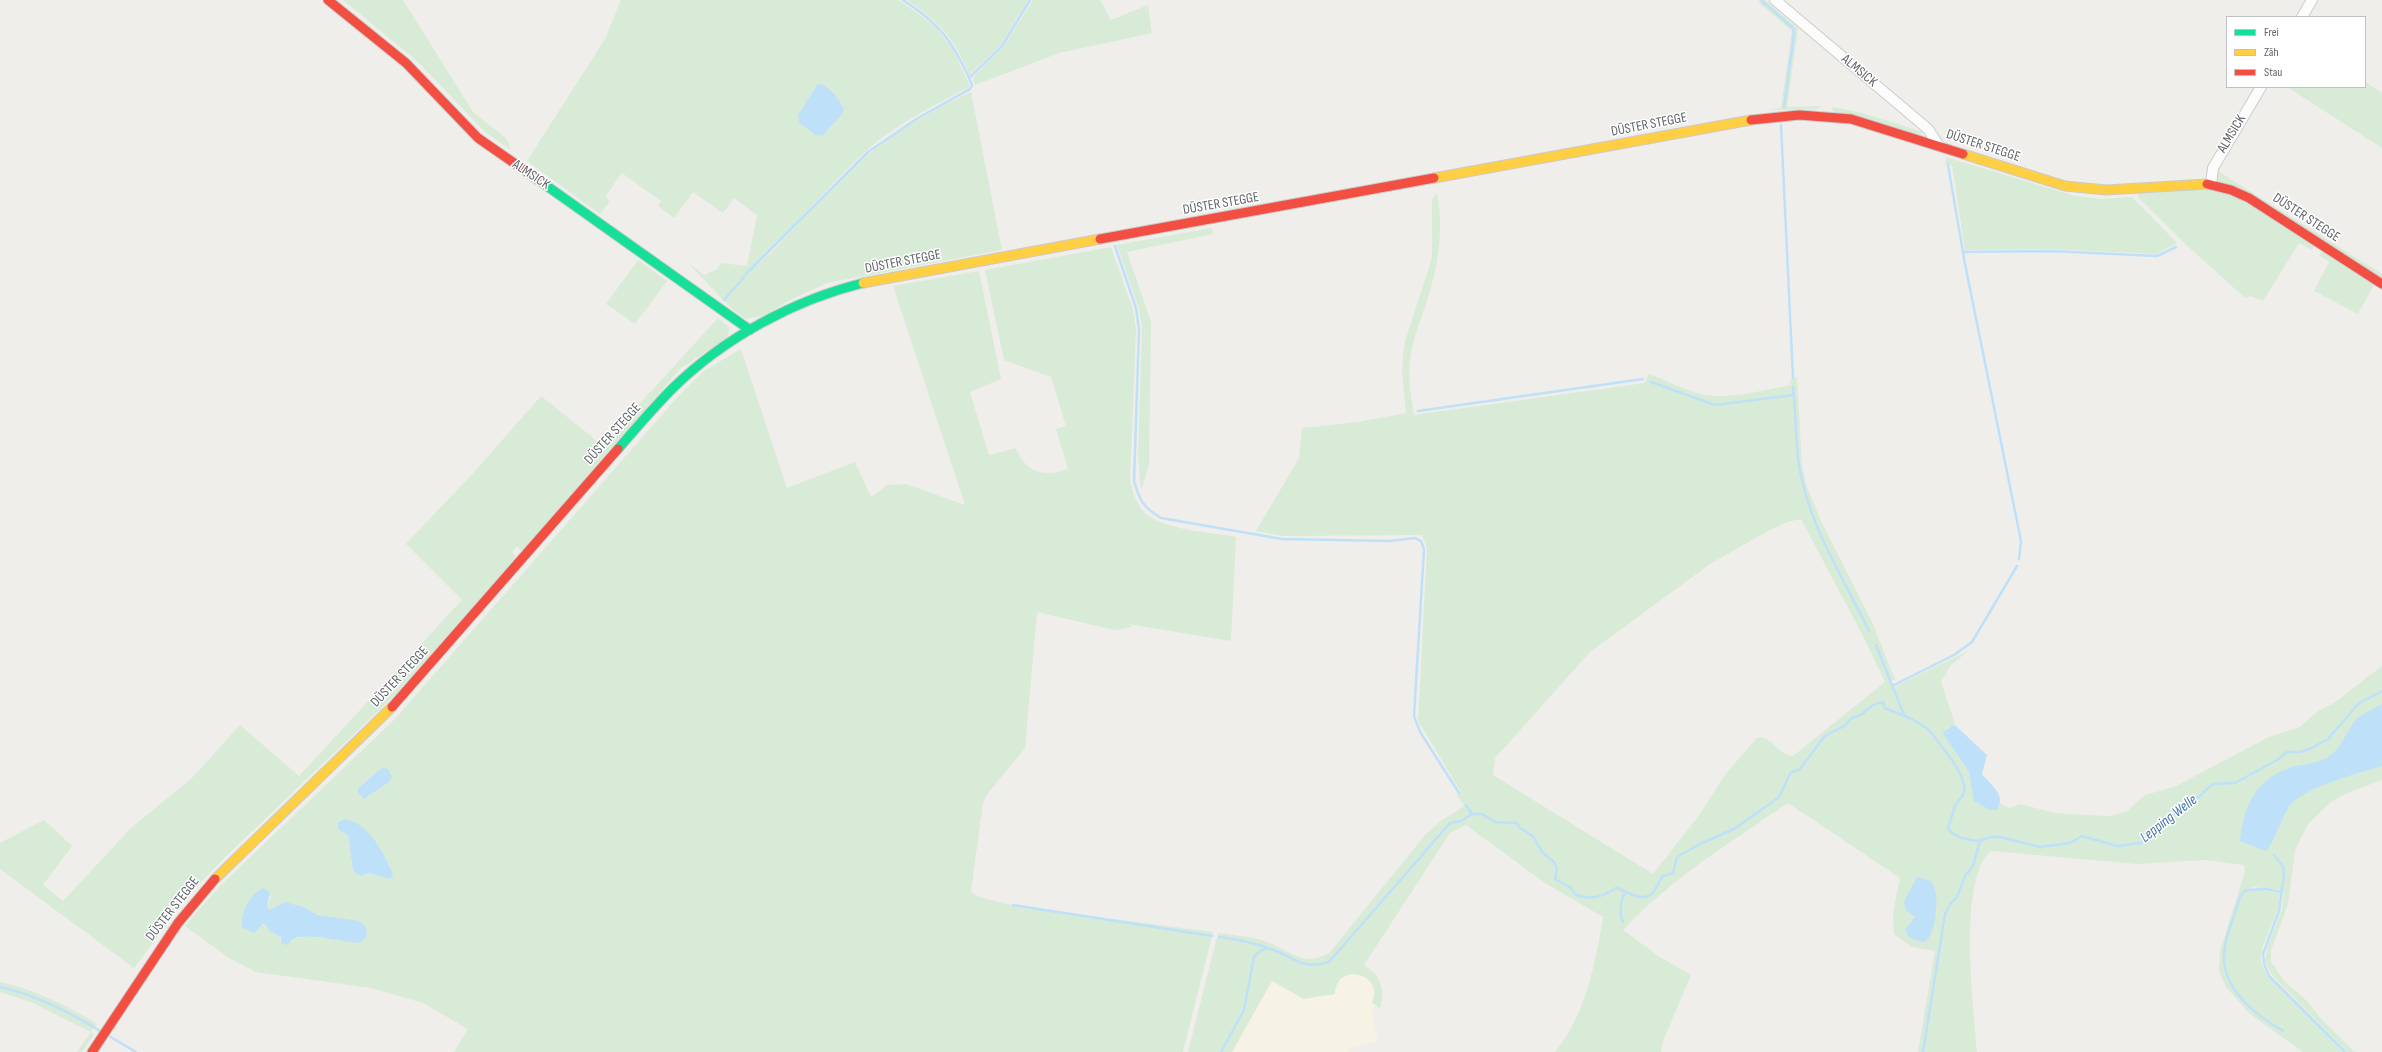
<!DOCTYPE html>
<meta charset="utf-8">
<style>
body{margin:0}
#map{position:relative;width:2382px;height:1052px;overflow:hidden;background:#efeeea;font-family:"Sofia Sans Condensed",sans-serif}
canvas{display:block}
.legend{position:absolute;left:2226px;top:16px;width:140px;height:72px;box-sizing:border-box;background:#fff;border:1px solid #bfc1c3;margin:0;padding:5px 7px;list-style:none;font-size:12px;color:#5f6368}
.legend li{display:flex;align-items:center;gap:8px;height:20px}
.legend b{width:20px;border:1px solid #bfc1c3}
</style>
<div id="map">
<canvas width="2382" height="1052"></canvas>
<ul class="legend">
<li><b style="height:5px;background:#16e098"></b>Frei</li>
<li><b style="height:5px;background:#ffcf43"></b>Zäh</li>
<li><b style="height:5px;background:#f24e42"></b>Stau</li>
</ul>
</div>
<script>
const c = document.querySelector('canvas').getContext('2d');
c.lineJoin = 'round';
function fill(path, color) { c.fillStyle = color; c.fill(path, 'evenodd'); }
function strokePath(path, color, width, dash) { c.strokeStyle = color; c.lineWidth = width; c.lineCap = dash ? 'butt' : 'round'; c.setLineDash(dash || []); c.stroke(path); }
function label(font, color, halo, rows, align = 'center') {
  c.font = font + ' "Sofia Sans Condensed",sans-serif'; c.lineWidth = 3; c.setLineDash([]); c.textBaseline = 'middle'; c.strokeStyle = halo; c.fillStyle = color; for (const [text, x, y, turn = 0] of rows) {
    c.save(); c.translate(x, y); c.rotate((+turn || 0) * Math.PI / 180); c.textAlign = isNaN(turn) ? turn : align; if (halo) c.strokeText(text, 0, 0); c.fillText(text, 0, 0); c.restore();
  }
}
fill(new Path2D(`
 M1354,973L1367,978L1373,986L1374,995L1372,1003L1376,1005L1371,1011L1378,1041L1347,1049L1348,1052H1232L1272,981L1304,999L1335,991L1341,978Z`), '#f7f3e4');
fill(new Path2D(`
 M343,0H403L473,112L506,138L511,150L485,132L417,61Z
 M621,0H899L936,27L954,51L970,87C937,103 892,127 866,151C826,188 792,229 753,266H757C795,231 829,186 869,154C900,129 936,108 971,92L1002,250L827,283L788,301L765,315L746,319L733,310L687,262L704,275L717,269L721,263L747,266L757,215L734,198L723,213L693,192L674,218L658,206L661,201L622,173L605,197L610,201L600,214L527,161L605,39Z
 M907,0H1028L1001,44L969,75C954,36 940,23 907,0Z
 M1033,0H1100L1111,20L1148,5L1152,33L1059,53L975,85L973,77L1004,46Z
 M1761,0H1765L1798,28L1787,107L1821,106L1817,109L1768,110L1781,108L1792,31L1758,2Z
 M2365,82L2382,93V148L2287,87H2365Z
 M1831,107C1862,111 1892,122 1922,132V135L1833,111Z
 M1946,157L2075,196L2101,199L2132,197L2177,243L2156,254L2050,249L1965,250L1952,165L1945,164Z
 M2218,168L2221,173L2382,274V280L2220,183L2216,177Z
 M2200,188L2233,193L2315,244L2312,250L2299,243L2263,301L2251,296L2245,298L2182,241L2138,197L2137,191Z
 M1437,193C1444,232 1438,267 1426,304C1420,323 1412,340 1410,360C1408,378 1411,397 1414,415L1645,383L1648,375L1650,374C1668,381 1686,391 1705,395C1733,399 1764,390 1791,385L1790,379L1797,378L1802,466L1807,487L1821,521L1872,622L1895,680H1888L1892,688L1968,651L1950,666L1941,682L1956,726L1947,728L1943,734L1969,772L1972,782L1999,808L2000,803L2009,808L2020,804L2055,813L2085,815L2111,816L2127,811L2145,795L2174,787L2269,737L2300,727L2318,711L2334,703L2382,666V780L2347,793L2332,801L2308,824L2295,850L2288,904L2271,950V962L2284,981L2306,1000L2322,1020L2355,1052H2347L2271,974L2265,962L2267,948L2282,909L2284,890L2253,887L2248,891L2254,889L2280,893L2278,909L2263,946L2261,956V963L2267,976L2343,1052H2303L2250,1014L2226,987L2219,972L2220,951L2245,871L2244,865L2206,860L2136,864L1991,851C1957,878 1974,1010 1977,1052H1918L1935,951L1912,947L1894,934L1893,912L1900,878L1788,803C1731,842 1670,879 1623,930L1660,957L1691,975L1663,1041L1661,1052H1555C1586,1014 1595,964 1603,917L1545,883L1466,825L1450,833L1364,965C1380,975 1386,989 1380,1008L1372,1003C1386,973 1335,961 1335,994L1304,999L1272,981L1232,1052H1188L1218,933C1231,935 1245,936 1258,939C1284,945 1304,971 1330,952L1426,834L1441,821L1464,806L1457,795L1461,792L1418,721L1427,548L1422,535L1283,536L1256,531L1299,458L1302,428L1358,422L1406,413L1402,370L1403,356L1405,341L1432,258V199ZM1801,519L1862,634L1885,682L1793,756C1779,756 1771,734 1757,738L1727,772L1697,818L1653,874L1493,775L1495,758L1590,652L1710,564L1766,532L1787,522ZM1937,908L1933,923L1908,925L1915,917V915L1908,912Z
 M1212,228L1213,234L1127,252L1151,322L1149,465L1141,490L1138,455L1142,328L1139,309L1117,245Z
 M1111,247L1133,310L1136,330L1130,481C1133,491 1135,501 1142,510C1158,530 1211,532 1236,537L1231,641L1128,624L1133,627L1115,630L1037,612L1025,748L988,793L983,802L971,892L979,897L1015,906L1213,932L1183,1052H454L468,1029L423,1003L371,988L256,972L229,958L185,926L218,888L395,719L682,392L704,371L741,349L787,488L855,462L871,497L887,485L906,484L965,505L893,286L979,271L1001,379L970,392L989,455L1016,448C1026,474 1045,477 1068,469L1056,429L1066,426L1051,377L1004,360L985,270ZM382,768L389,782L364,799L362,784ZM341,820L391,879L369,873L361,876L353,871L348,835L337,825ZM259,889L271,897L267,905L269,910L285,902L325,917L322,939C313,934 298,935 290,943L280,941L281,937L274,934L267,926L241,923L250,900Z
 M2324,250L2375,283L2358,314L2314,291L2329,262L2319,255Z
 M638,260L667,281L635,324L606,304Z
 M718,318L730,328L727,338L681,368L522,551L517,546L512,552L516,557L393,697L225,857L187,897L134,968L0,869V843L44,820L72,846L43,885L63,901L131,828L192,778L240,725L299,776L462,600L406,544L475,471L541,396L602,445Z
 M0,982C36,990 66,1005 97,1024L91,1032L94,1034L82,1052H77L91,1032L33,1003L0,992Z`), '#d8ebd6');
fill(new Path2D(`
 M818,84C829,85 840,100 844,109C839,122 830,124 823,136L815,135L799,122L798,115Z
 M2382,704V766C2359,773 2300,788 2288,808C2280,822 2276,838 2266,851L2240,841C2243,808 2255,780 2289,768C2301,764 2316,764 2327,758C2341,749 2345,734 2354,722C2360,714 2374,709 2382,704Z
 M1952,726H1956L1987,755L1982,774C1990,785 2007,794 1997,810H1990L1974,801L1969,772L1943,734V732Z
 M382,768L388,769L392,777L389,782L364,799L358,792V788Z
 M345,819C370,824 382,851 392,872L393,876L390,879L369,873L361,876L353,871L348,835C342,832 336,830 338,822Z
 M1917,877L1931,881C1941,893 1936,934 1925,942C1916,941 1907,939 1905,929L1915,917L1906,910L1904,902Z
 M264,888L270,893L267,905L269,910L285,902L303,907L318,915L359,921C366,926 368,929 366,938L359,943C344,942 305,932 294,939C292,940 289,944 287,945L281,943V937L269,931L267,926L263,924L254,933L242,927C240,914 250,892 264,888Z`), '#bfe0f9');
strokePath(new Path2D(`
 M903,0C939,24 951,38 969,78
 M1762,1L1793,28L1794,35L1784,107
 M1781,125L1793,378
 M1948,165L1965,264L2021,541L2019,559
 M1115,246L1136,308L1139,329L1134,481C1140,501 1143,507 1161,518L1282,539L1389,541L1415,538L1421,541L1424,549L1414,716L1420,732L1459,793
 M1963,252L2051,251L2157,256L2176,247
 M746,274L868,152L918,118L970,89L972,85L969,78L1002,46L1030,0
 M724,300L744,277
 M1651,382L1715,405L1794,395
 M1793,387C1797,419 1794,452 1803,484C1815,535 1846,583 1869,631
 M1418,411L1643,379
 M1876,645L1904,715
 M1892,686L1954,655L1972,642L2017,566
 M1466,805L1472,814
 M2274,855L2283,866L2284,874L2279,911L2263,954L2264,964L2269,976L2345,1052
 M2282,892L2266,889L2246,890L2240,897C2235,916 2223,940 2224,960C2226,993 2258,1016 2283,1031
 M1013,905L1212,936
 M1623,922C1619,914 1620,901 1625,893
 M1219,937C1236,939 1255,943 1271,949C1297,958 1300,970 1329,962L1450,823L1461,821L1472,814H1482L1495,822L1517,823L1519,827L1533,836L1542,852L1554,862L1557,869L1555,879L1570,887L1576,895C1592,900 1602,897 1616,888C1626,890 1643,905 1653,892C1658,887 1659,880 1663,876L1673,873L1677,857L1700,844L1734,829L1779,797L1791,772L1799,770L1825,736L1846,725L1850,719L1863,714C1867,708 1875,703 1883,702L1885,708L1912,719L1929,730L1952,760L1961,775L1965,789L1963,795L1955,805L1948,829C1957,838 1967,840 1980,841
 M0,987C36,995 68,1011 100,1031
 M109,1036L136,1052
 M1221,1052L1244,1010L1254,957L1260,951L1268,948
 M1923,1052L1945,914L1951,903L1957,897L1965,876L1973,866L1980,841L1991,837H2000L2040,847L2070,843L2082,836L2117,846L2141,843L2161,822L2187,807L2213,784L2235,783L2277,760L2287,752H2300L2312,748L2328,739L2359,703L2382,691`), '#bfe0f9', 2.5);
const street = new Path2D(`
 M1775,0L1928,129L1939,146
 M2302,17L2312,0
 M2211,184L2213,168L2261,87`);
const fast = new Path2D(`
 M537,179L750,330
 M618,449C636,428 654,407 673,388C724,338 794,300 863,283`);
const slow = new Path2D(`
 M1963,154L2065,186L2106,190L2207,184
 M1434,178L1751,120
 M863,283L1100,239
 M215,879L392,707`);
const jam = new Path2D(`
 M328,0L406,63L478,138L537,179
 M1751,120L1799,115L1851,119L1963,154
 M2207,184L2231,190L2249,198L2382,284
 M1100,239L1434,178
 M392,707L618,449
 M92,1052L178,923L215,879`);
strokePath(street, '#cbcccc', 12);
strokePath(fast, '#cacacb', 11);
strokePath(slow, '#cacacb', 11);
strokePath(jam, '#cacacb', 11);
strokePath(street, '#fdfcfc', 10);
strokePath(fast, '#16e098', 9);
strokePath(slow, '#ffcf43', 9);
strokePath(jam, '#f24e42', 9);
label('14px', '#5f6368', '#fff', [
 ["ALMSICK",1859,71,40],
 ["DÜSTER STEGGE",1649,125,-11],
 ["ALMSICK",2232,134,-59],
 ["DÜSTER STEGGE",1983,146,18],
 ["ALMSICK",531,175,34],
 ["DÜSTER STEGGE",1221,204,-10],
 ["DÜSTER STEGGE",2306,218,33],
 ["DÜSTER STEGGE",903,262,-11],
 ["DÜSTER STEGGE",613,434,-48],
 ["DÜSTER STEGGE",400,677,-47],
 ["DÜSTER STEGGE",173,909,-52]
]);
label('italic 15px', '#4174aa', '#fff', [
 ["Lepping Welle",2169,819,-38]
]);
</script>
